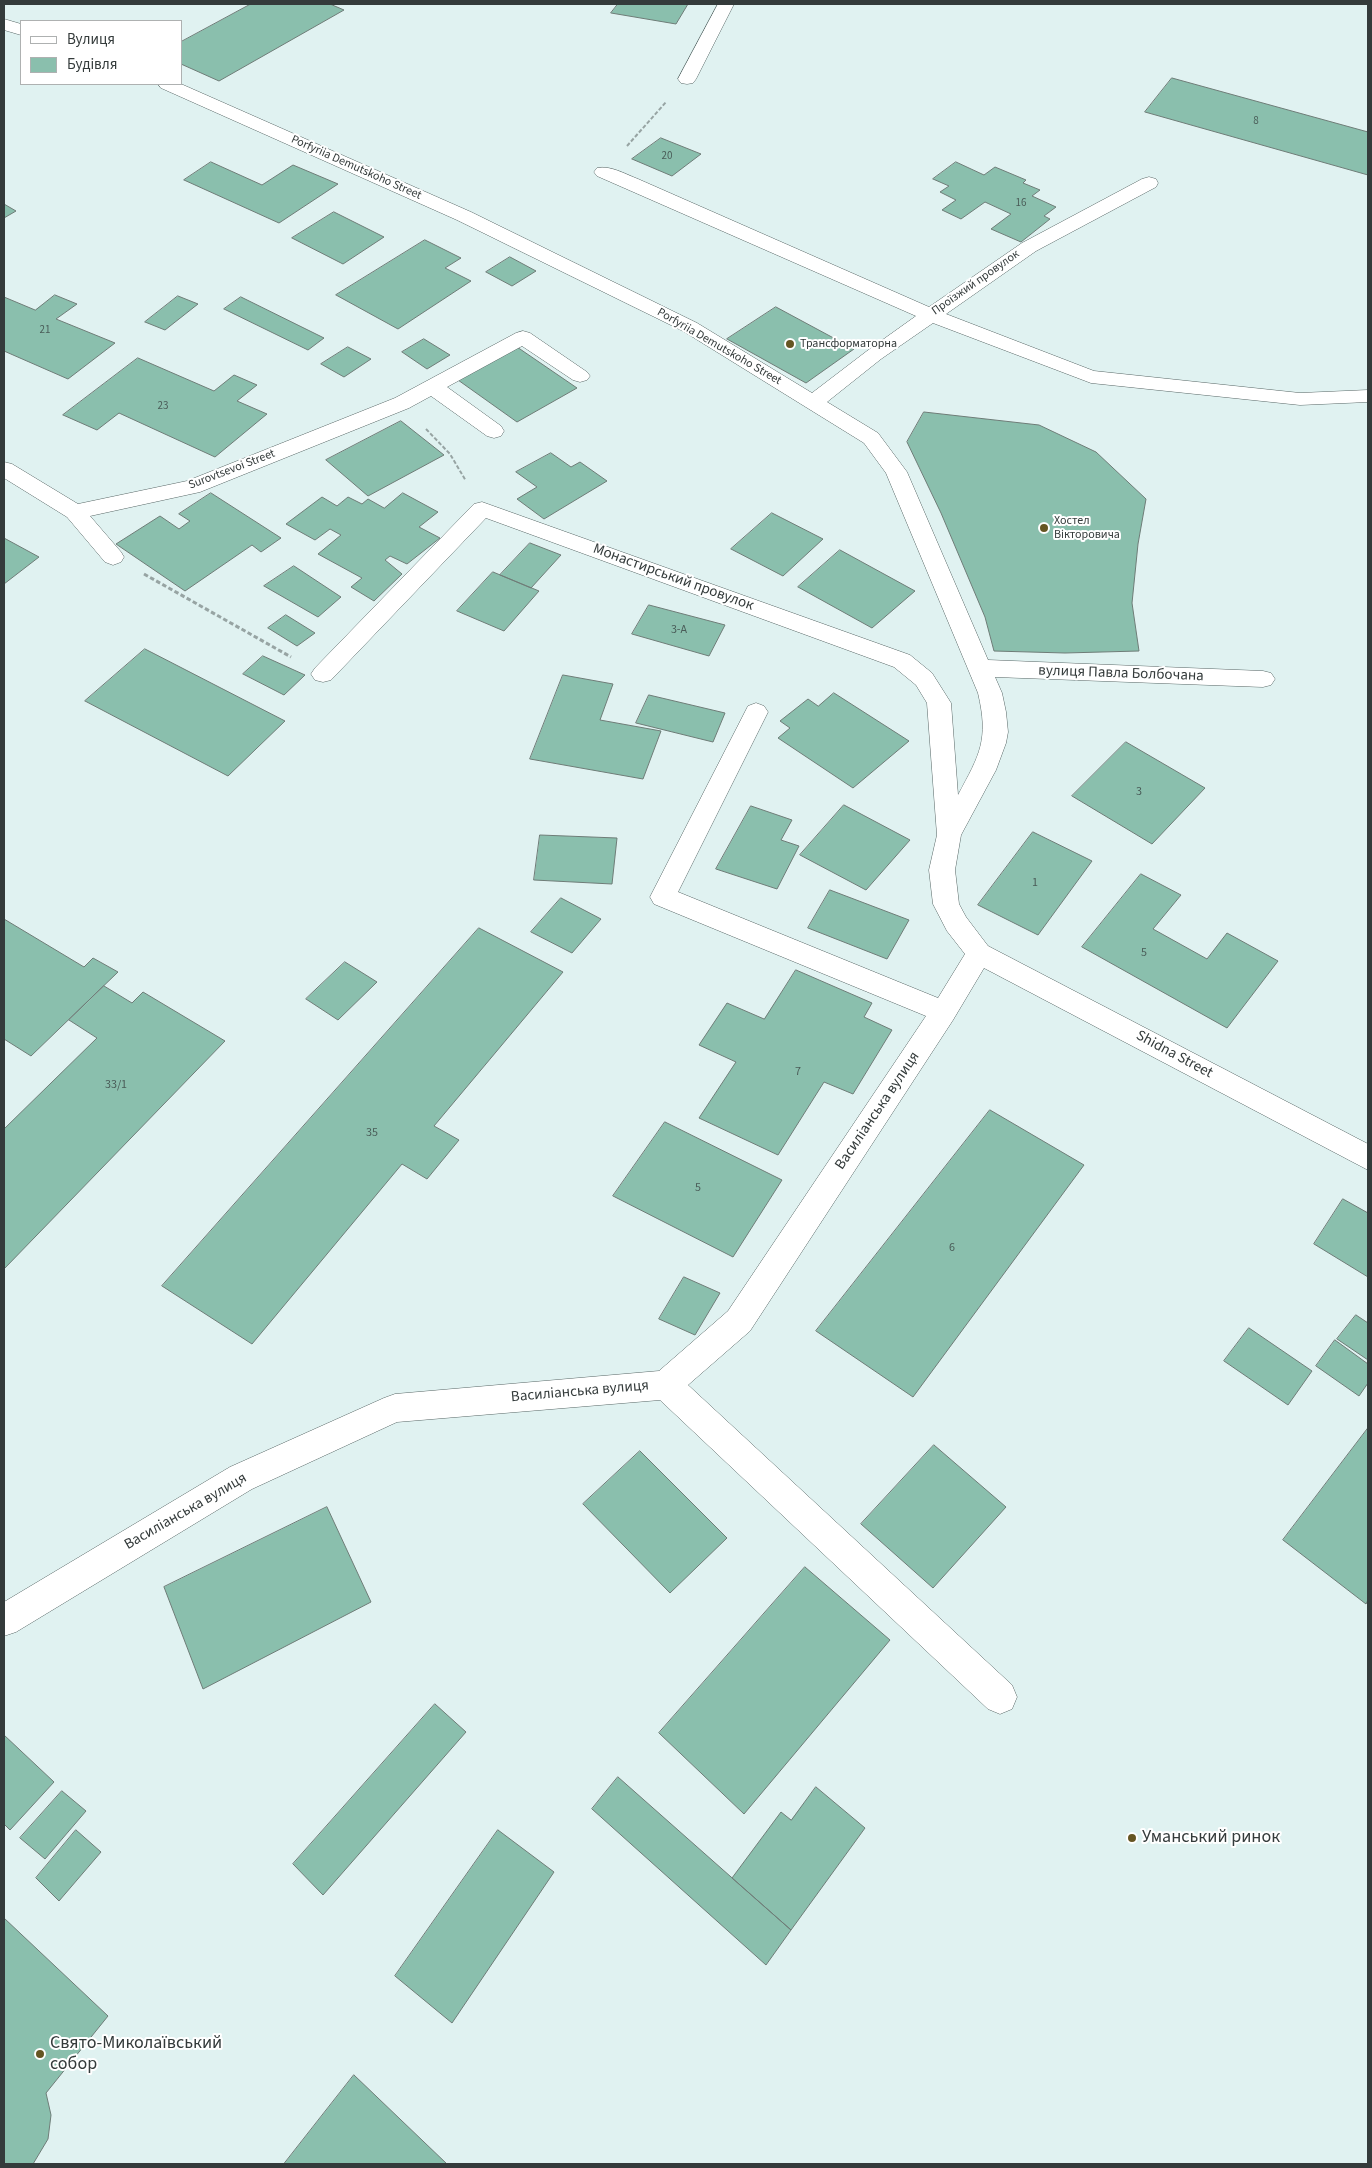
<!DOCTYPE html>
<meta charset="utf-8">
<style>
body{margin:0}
#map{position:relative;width:1372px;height:2168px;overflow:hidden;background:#e0f2f1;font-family:"Source Sans 3",sans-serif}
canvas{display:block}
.frame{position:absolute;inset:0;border:5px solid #343b3b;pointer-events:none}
.legend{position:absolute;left:20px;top:20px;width:162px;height:65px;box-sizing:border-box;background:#fff;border:1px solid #aeb1b1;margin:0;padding:6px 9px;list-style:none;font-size:15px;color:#343b3b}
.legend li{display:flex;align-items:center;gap:10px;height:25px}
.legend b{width:25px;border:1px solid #aeb1b1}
</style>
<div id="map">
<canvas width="1372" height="2168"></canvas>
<div class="frame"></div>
<ul class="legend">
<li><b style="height:6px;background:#fff"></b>Вулиця</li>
<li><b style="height:14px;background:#8abfad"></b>Будівля</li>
</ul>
</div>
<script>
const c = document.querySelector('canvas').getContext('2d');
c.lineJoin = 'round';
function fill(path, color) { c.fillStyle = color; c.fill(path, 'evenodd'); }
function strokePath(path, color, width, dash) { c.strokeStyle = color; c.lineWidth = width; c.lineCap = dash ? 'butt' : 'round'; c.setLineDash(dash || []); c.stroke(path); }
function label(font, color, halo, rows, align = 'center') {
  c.font = font + ' "Source Sans 3",sans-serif'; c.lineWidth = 4; c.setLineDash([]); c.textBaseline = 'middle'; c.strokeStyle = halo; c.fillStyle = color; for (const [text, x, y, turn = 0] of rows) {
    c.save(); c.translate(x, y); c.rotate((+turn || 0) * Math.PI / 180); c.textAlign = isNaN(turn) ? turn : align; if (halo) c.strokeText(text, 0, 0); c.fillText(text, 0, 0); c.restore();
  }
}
const building = new Path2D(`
 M251,4H330L344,10L219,81L181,64V42Z
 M618,4H688L676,24L611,13Z
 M1172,78L1368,132V175L1145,112Z
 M661,138L701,154L672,176L632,159Z
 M211,162L262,185L293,165L338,184L279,223L184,180Z
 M956,162L984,175L995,167L1026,180L1023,183L1040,190L1032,196L1056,207L1044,216L1050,219L1021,242L991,229L1011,214L985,202L961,219L942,210L956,200L940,192L949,186L933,179Z
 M4,204L16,211L4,218Z
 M334,212L384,237L343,264L292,238Z
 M425,240L461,258L445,268L471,281L398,329L336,295Z
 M510,257L536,271L512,286L486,272Z
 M55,295L77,304L56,319L115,343L68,379L4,351V297L35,310Z
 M178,296L198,304L165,330L145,322Z
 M241,297L324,338L308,350L224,309Z
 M776,307L854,349L806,383L727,339Z
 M424,339L450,355L427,369L402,352Z
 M348,347L371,359L344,377L321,364Z
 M517,347L577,388L517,422L458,380Z
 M138,358L214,391L234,375L257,385L237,401L267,414L215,457L119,413L97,430L63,415Z
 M924,412L1039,425L1096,452L1146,499L1138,544L1132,603L1139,651L1065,653L994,651L985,617L941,513L907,442Z
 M401,421L444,455L368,496L326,460Z
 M551,453L571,467L580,462L607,481L544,519L517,499L537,487L516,472Z
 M211,493L281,538L261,552L252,545L185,591L116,544L160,516L179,529L190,521L179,514Z
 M403,493L438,512L419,527L440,538L407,564L390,556L385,560L402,574L374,601L351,587L362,578L318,554L341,535L330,529L315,540L286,524L322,497L337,506L348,497L362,504L368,499L384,508Z
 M772,513L823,539L783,576L731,549Z
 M4,538L39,557L4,584Z
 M530,543L561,555L531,588L500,575Z
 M840,550L915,591L872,628L798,587Z
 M294,566L341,597L318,617L264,586Z
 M493,572L539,591L504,631L457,611Z
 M649,605L725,625L709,656L632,634Z
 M286,615L315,633L297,646L268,628Z
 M145,649L285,721L228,776L85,701Z
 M263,656L305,675L284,695L243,674Z
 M563,675L613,684L600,720L661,731L643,779L530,759Z
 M834,693L909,741L853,788L778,738L790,728L780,721L808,699L818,706Z
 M649,695L725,713L713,742L636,723Z
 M1126,742L1205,788L1152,844L1072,796Z
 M844,805L910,840L866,890L800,855Z
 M751,806L792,820L781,840L799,846L777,889L716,869Z
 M1033,832L1092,861L1038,935L978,905Z
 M540,835L617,838L612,884L534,880Z
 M1141,874L1181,895L1153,929L1207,959L1227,933L1278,961L1227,1028L1082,947Z
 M830,890L909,920L887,959L808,928Z
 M561,898L601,919L572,953L531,932Z
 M4,919L84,967L93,958L118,972L31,1056L4,1039Z
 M479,928L563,972L434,1126L459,1140L427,1179L402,1164L252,1344L162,1286Z
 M345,962L377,982L338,1020L306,999Z
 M796,970L872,1003L864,1017L892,1030L853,1094L824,1082L778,1155L699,1118L736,1062L699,1045L727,1003L764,1019Z
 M104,986L132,1003L143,992L225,1041L4,1269V1129L97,1038L69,1020Z
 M990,1110L1084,1165L913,1397L816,1331Z
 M665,1122L782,1180L733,1257L613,1196Z
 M1343,1199L1368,1213V1277L1314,1244Z
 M684,1277L720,1293L695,1335L659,1319Z
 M1356,1315L1368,1323V1360L1337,1339Z
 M1249,1328L1312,1371L1288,1405L1224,1361Z
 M1335,1340L1368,1364V1383L1359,1396L1316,1366Z
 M1368,1428V1600L1366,1604L1283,1540Z
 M934,1445L1006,1507L933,1588L861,1524Z
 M640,1451L727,1538L670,1593L583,1504Z
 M327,1507L371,1602L203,1689L164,1587Z
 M805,1567L890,1640L744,1814L659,1733Z
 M435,1704L466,1732L323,1895L293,1864Z
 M4,1735L54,1782L10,1830L4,1824Z
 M618,1777L791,1930L766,1965L592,1809Z
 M816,1787L865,1828L791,1930L732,1878L781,1812L791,1820Z
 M62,1791L86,1811L45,1859L20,1838Z
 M76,1830L101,1852L59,1901L36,1878Z
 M498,1830L554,1872L452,2023L395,1976Z
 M4,1918L108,2016L46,2093L51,2115L48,2139L33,2164H4Z
 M354,2075L447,2164H284Z`);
fill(building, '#8abfad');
strokePath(building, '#6e7c77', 1);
const minor = new Path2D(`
 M718,4H734L696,79L693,83L687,84L681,83L678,79Z
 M4,19L21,24V35L4,30Z
 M158,84H181L471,212L697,323L812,393L867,351L916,316L597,176L594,172L597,168C610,165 625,174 638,179L929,307L1022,243L1142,179L1149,177L1156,179L1158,183L1156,187L1036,251L946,314L1094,371L1300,393L1368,390V402L1300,405L1091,383L933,323L881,359L827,402L878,433L907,472L988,660L1263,671L1271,673L1275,679L1271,685L1263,687L995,677L1002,693L1006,712L1008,732L1006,743L996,770L961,835L955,870L959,904L966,917L988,946L1368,1144V1170L984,968L953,1020L750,1331L688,1385L1012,1685L1017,1697L1012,1709L1000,1714L988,1709L660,1400L397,1422L252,1489L16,1632L4,1636V1602L230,1467L384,1398L395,1394L659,1371L728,1311L926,1016L654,904L650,897L748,706L756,703L764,706L768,712L678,892L938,998L965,954L947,931L933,904L929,870L937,835L927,703L916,685L894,667L486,518L331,680L323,682L315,680L311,674L315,668L474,504L482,502L910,655L932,673L951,703L958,795C980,754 989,740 978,693L886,473L864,443L683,331L457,220L161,88Z
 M523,331L530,333L587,372L590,376L587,380L580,382L573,380L522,346L447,387L501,426L504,431L501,436L494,438L487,436L431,396L409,408L200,492L90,516L121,552L124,557L121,562L113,565L105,562L67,517L4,478V462L12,464L78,504L187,481L395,398L516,333Z`);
strokePath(minor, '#586766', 1);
strokePath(new Path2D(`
 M627,146L666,102
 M426,429L450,454L466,481`), '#97a4a3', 2, [4, 2]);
strokePath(new Path2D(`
 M144,574L291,657`), '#97a4a3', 3, [4.5, 2.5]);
fill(minor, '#fff');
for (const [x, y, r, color] of [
 [790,344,5,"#655522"],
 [1044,528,5,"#655522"],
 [1132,1838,5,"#655522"],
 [40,2054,5,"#655522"]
]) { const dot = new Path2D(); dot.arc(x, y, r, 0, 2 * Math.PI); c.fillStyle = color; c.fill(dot); strokePath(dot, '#fff', 2); }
label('11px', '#4a5c58', null, [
 ["8",1256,122],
 ["20",667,157],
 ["16",1021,204],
 ["21",45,331],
 ["23",163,407]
]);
label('12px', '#343b3b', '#fff', [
 ["Porfyriia Demutskoho Street",356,168,24],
 ["Проїзжий провулок",976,283,-35],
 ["Porfyriia Demutskoho Street",719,347,30],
 ["Surovtsevoi Street",232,470,-21]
]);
label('12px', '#343b3b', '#fff', [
 ["Трансформаторна",800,344],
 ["Хостел",1054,521],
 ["Вікторовича",1054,535]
], 'left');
label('12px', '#4a5c58', null, [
 ["3-А",679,630],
 ["3",1139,792],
 ["1",1035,883],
 ["5",1144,953],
 ["7",798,1072],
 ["33/1",116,1085],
 ["35",372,1133],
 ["5",698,1188],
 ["6",952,1248]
]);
label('15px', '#343b3b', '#fff', [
 ["Монастирський провулок",673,578,20],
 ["вулиця Павла Болбочана",1121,674,2],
 ["Shidna Street",1174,1055,28],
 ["Василіанська вулиця",878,1111,-56],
 ["Василіанська вулиця",580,1392,-5],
 ["Василіанська вулиця",186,1512,-30]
]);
label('18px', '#343b3b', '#fff', [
 ["Уманський ринок",1142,1838],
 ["Свято-Миколаївський",50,2044],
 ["собор",50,2065]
], 'left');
</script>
